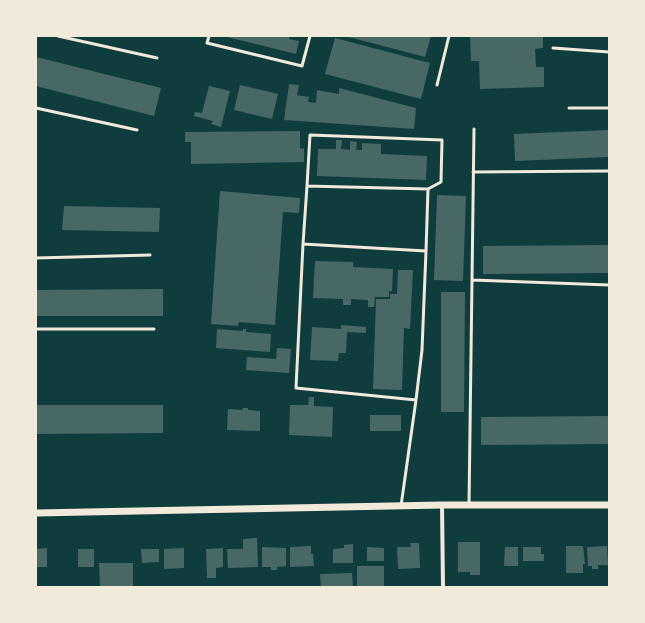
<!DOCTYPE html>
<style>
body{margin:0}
#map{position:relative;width:645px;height:623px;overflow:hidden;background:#0f3d3e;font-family:Lato,sans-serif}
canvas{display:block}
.frame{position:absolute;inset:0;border:37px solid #f1e9da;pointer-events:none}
</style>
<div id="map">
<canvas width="645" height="623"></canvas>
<div class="frame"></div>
</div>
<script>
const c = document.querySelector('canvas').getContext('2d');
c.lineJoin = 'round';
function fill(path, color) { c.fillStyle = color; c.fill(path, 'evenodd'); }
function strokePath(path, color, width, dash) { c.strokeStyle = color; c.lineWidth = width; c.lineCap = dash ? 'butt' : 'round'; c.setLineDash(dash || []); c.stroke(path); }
fill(new Path2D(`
 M223,36H290L289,39L299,41L296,54Z
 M345,36H431L425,57Z
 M470,36H543V48L535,49L536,67H544V87L480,89L479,61H471Z
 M335,38L430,63L421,99L325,74Z
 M36,57L161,88L154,116L36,86Z
 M289,84L299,85L297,95L309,97L308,102L316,103L317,90L339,94V88L416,108L414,129L284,120Z
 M240,85L278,94L272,119L234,110Z
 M209,86L230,91L221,127L211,124L213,121L194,116L195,112L202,113Z
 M609,130V157L515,161L514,134Z
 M300,131V149L304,148V162L191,164V142H185V132Z
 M336,140H342L341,149L350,150V141L357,142L356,150H362V143L381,144V154L427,156L426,180L317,176L318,149H336Z
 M220,191L300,198L299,213L283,212L275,325L239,322L238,326L211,324Z
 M437,195L466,196L463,281L434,280Z
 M64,206L160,208L159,232L62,230Z
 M609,245V273L483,274V246Z
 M315,261L353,262V267L393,269L392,291H389V297H375L374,307H368V300L351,299V305H343V299L313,298Z
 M398,270H413L410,329L404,328L402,390L373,389L376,299H390V294H397Z
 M163,289V316H36V290Z
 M441,292H465L464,412H441Z
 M341,325L366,327V333L347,332L346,353H339L338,361L310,360L312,327L341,329Z
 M217,329L243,331V329H246V332L271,334L270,352L216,348Z
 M277,348L291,349L289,373L246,370L247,357L276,359Z
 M309,397H314V406L333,407L332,437L289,435L290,405H308Z
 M36,405H163V433L36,434Z
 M243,408H248V410L260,411V431L227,430L228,409L242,410Z
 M370,415H401V431H370Z
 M609,416V444L481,445V417Z
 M257,538L258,567L228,568L227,549H243V539Z
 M458,542H480V575H470V572H458Z
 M410,543H419L420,568L398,569L397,547H411Z
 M353,544V563H333V549L344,548V545Z
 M311,546V554H313L314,566L290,567V547Z
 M566,546H583L585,564H583V573H566Z
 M607,546L608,565H598V569H592V566H588L587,547Z
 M262,547L286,548V566L277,567V570H271V567H262Z
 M367,547L384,548V561H367Z
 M505,547H518V566H504Z
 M523,547H541V554H544V561H523Z
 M47,548V567H36V549Z
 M184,548V568L164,569V549Z
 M223,548V567L216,568V578H207L206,549Z
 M78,549H94V567H78Z
 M141,549H159V562L142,563Z
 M99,563H133V587H100Z
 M357,566H384V587H357Z
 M352,573L353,587H321L320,574Z`), '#486865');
strokePath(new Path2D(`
 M58,36L157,58
 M209,36L207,43L302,66L310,36
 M553,48L609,52
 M437,85L449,36
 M36,108L137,130
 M569,108H609
 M473,172L609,171
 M307,186L310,135L442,140L441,182L428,189
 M303,244L307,186L428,189L426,251
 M36,258L150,255
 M472,280L609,285
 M36,329H154
 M469,505L474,129
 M401,506L416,400L422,350L426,251L303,244L296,388L416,400`), '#f1e9da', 3);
strokePath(new Path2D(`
 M442,505L443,587`), '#f1e9da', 4);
strokePath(new Path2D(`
 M36,513L442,505H609`), '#f1e9da', 7);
</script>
